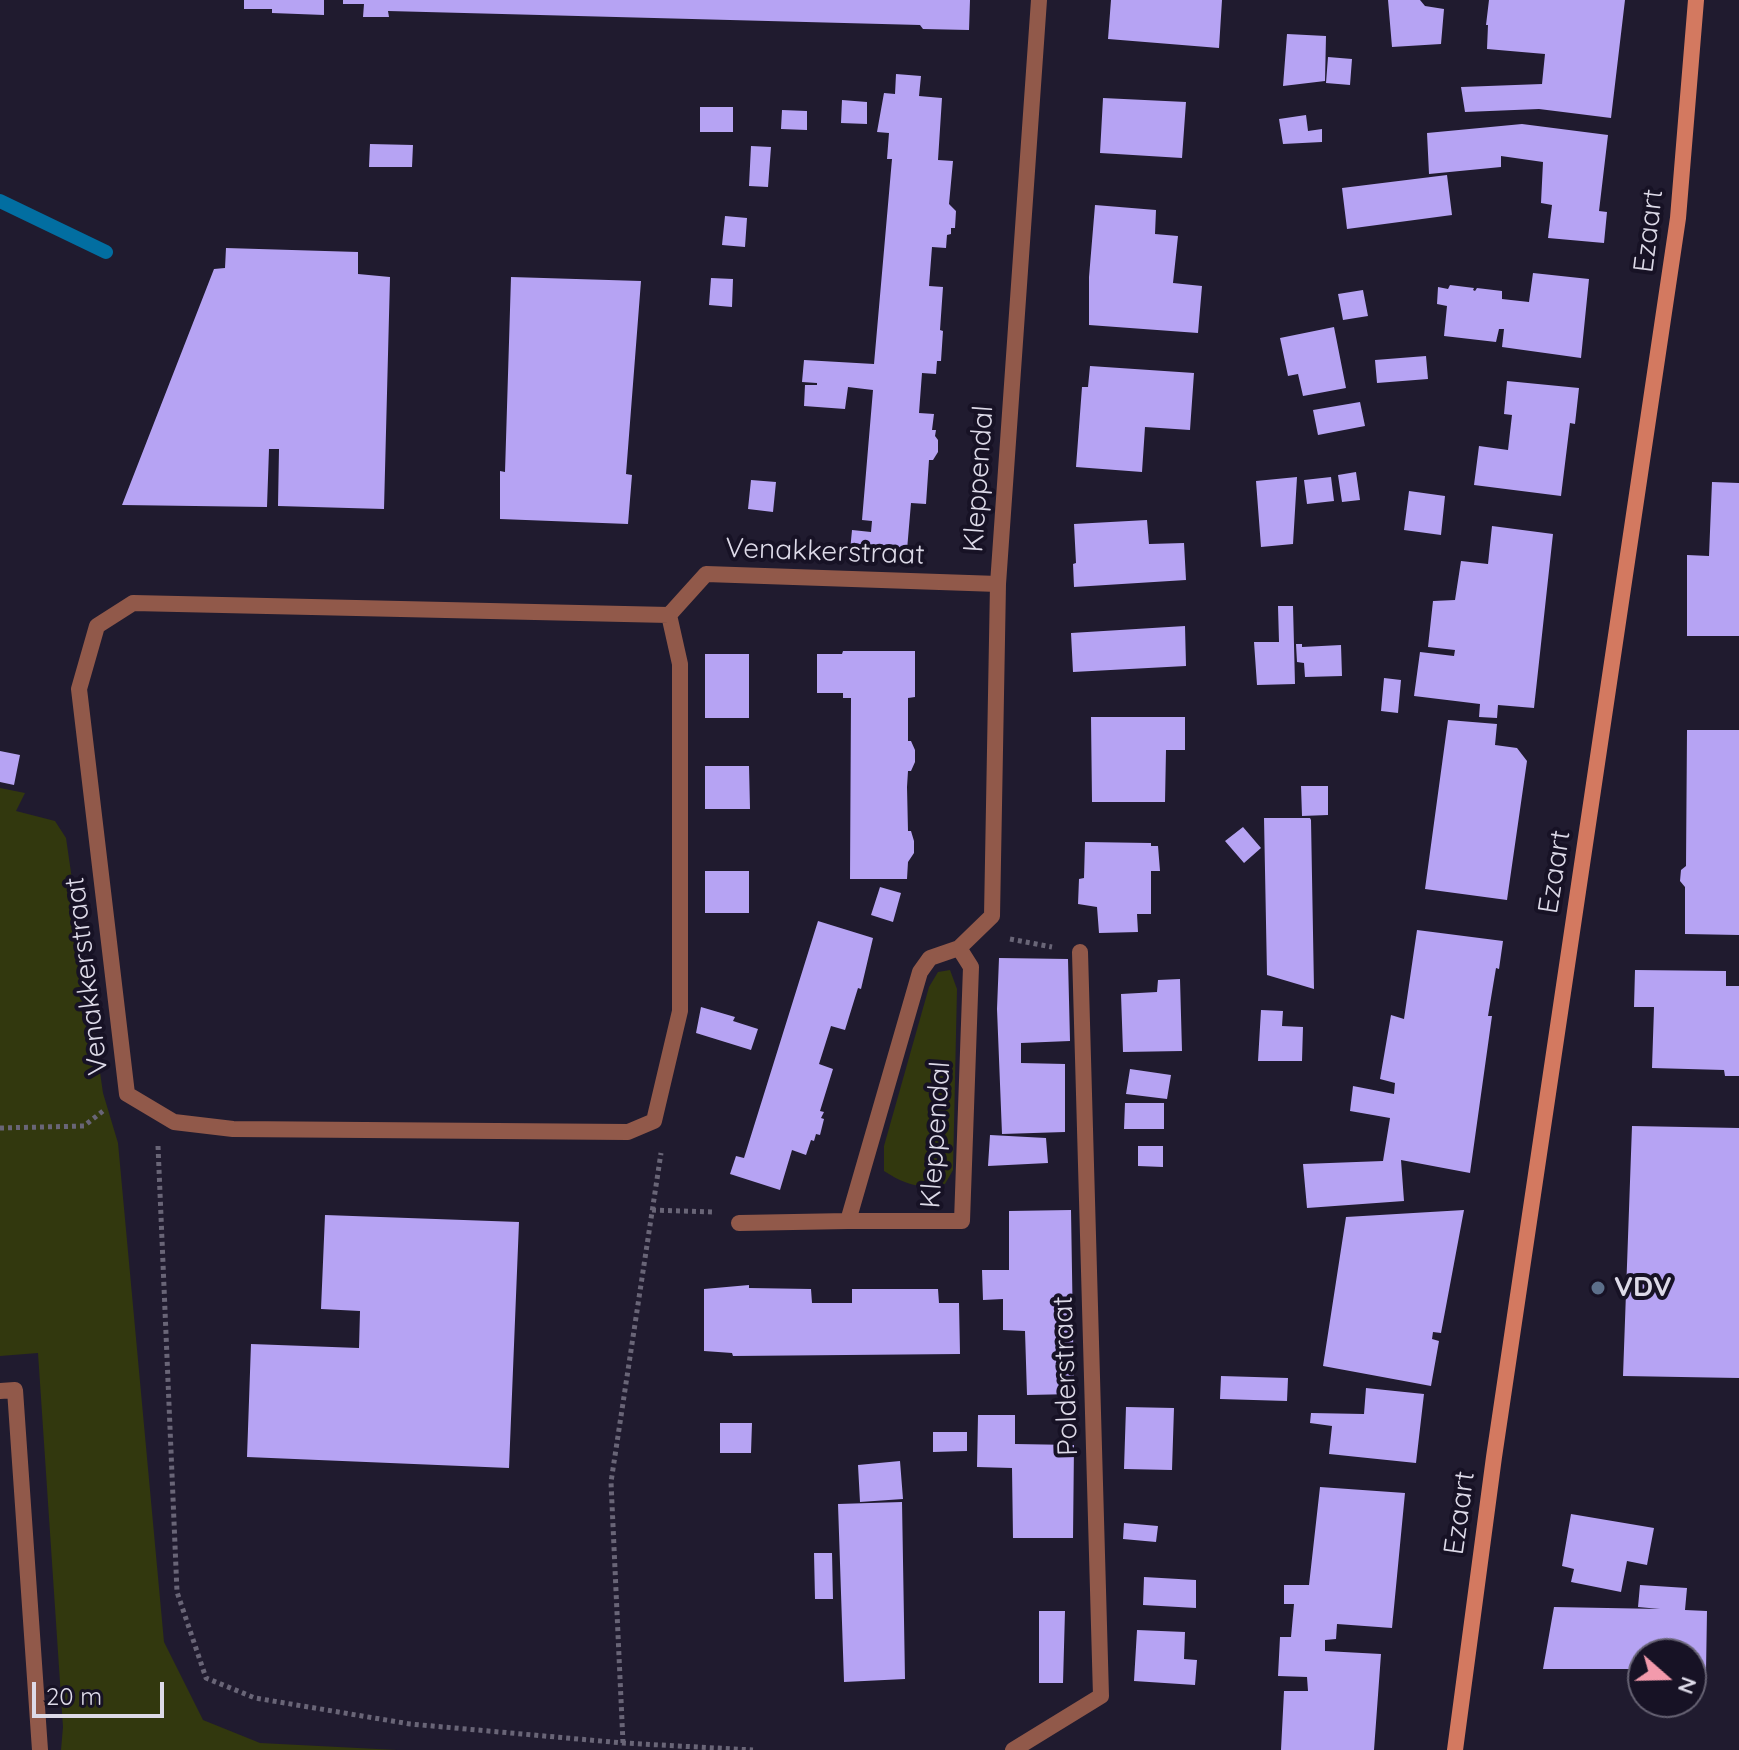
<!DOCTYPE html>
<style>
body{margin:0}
#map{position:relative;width:1739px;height:1750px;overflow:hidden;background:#201b2f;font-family:Quicksand,sans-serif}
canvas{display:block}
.north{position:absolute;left:1627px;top:1638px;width:80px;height:80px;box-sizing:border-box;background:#171225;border:2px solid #666273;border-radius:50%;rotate:110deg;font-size:22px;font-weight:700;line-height:32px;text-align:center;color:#dddae8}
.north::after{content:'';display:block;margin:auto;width:28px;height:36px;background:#f39aac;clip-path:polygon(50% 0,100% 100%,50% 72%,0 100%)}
.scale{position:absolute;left:32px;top:1682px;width:132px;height:36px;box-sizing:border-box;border:4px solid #dddae8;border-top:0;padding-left:10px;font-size:24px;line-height:28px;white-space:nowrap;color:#dddae8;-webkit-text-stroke:6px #171225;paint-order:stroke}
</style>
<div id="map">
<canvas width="1739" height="1750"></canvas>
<div class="north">N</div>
<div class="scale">20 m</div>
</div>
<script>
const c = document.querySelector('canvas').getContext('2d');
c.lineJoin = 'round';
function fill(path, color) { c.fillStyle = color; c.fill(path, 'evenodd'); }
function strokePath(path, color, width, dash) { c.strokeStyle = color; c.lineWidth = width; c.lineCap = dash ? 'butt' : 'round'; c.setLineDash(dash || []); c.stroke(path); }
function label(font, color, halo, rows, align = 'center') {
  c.font = font + ' Quicksand,sans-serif'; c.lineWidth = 8; c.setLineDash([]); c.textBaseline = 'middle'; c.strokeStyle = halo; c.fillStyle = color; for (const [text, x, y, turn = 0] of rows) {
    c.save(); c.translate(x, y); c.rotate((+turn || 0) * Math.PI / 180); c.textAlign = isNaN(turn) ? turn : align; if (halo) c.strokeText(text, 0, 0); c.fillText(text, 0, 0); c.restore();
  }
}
fill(new Path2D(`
 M0,788L25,793L16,811L55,821L66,838L103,1093L118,1143L164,1642L203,1720L260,1743L397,1750H61L63,1727L38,1353L0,1356Z
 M950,970L957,989L953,1170L945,1184C919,1189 906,1185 884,1171V1146L929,987L938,972Z`), '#32380e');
strokePath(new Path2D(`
 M0,201L106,252`), '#026ea1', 14);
fill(new Path2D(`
 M244,0H324V15L272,13V9H244Z
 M343,0H970L969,30L923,29L920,25L388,11L389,17H363L364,4H343Z
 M1111,0H1222L1219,48L1108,39Z
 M1388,0H1420L1425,6L1444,9L1441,44L1392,47Z
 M1489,0H1625L1611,118L1539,109L1465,112L1461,87L1542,84L1545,54L1487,49L1488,25H1486Z
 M1287,34L1326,36L1325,81L1283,86Z
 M1328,57L1352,59L1350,85L1326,83Z
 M896,74L921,76L919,96L942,98L938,160L953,161L949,204L956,211L955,228H951V234L947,235L946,248L932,247L929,286L943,287L940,330L943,331L941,361H937L936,374L922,373L919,413L934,414L932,430H936L935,436L938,440V452L933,460H929L926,504L911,503L907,550L870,547V553L850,551L852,530L871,532L872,521L862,520L873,390L848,387L845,409L804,406L805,385H817V383L802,382L804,360L874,364L892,159H887L889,133L877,132L884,93L895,94Z
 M1103,98L1186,102L1182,158L1100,153Z
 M842,100L867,102V124L841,123Z
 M700,107H733V132H700Z
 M782,110L807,111V130L781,129Z
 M1306,115L1308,131L1322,129V142L1283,144L1279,119Z
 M1522,124L1608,135L1599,211L1607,212L1604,243L1548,238L1552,205L1541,203L1543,162L1501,156V167L1429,174L1427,133Z
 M370,144L413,145L412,167H369Z
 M751,146L771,147L768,187L749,186Z
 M1447,175L1452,215L1347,229L1342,188Z
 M1095,205L1156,210L1155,234L1178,236L1173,283L1202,286L1198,333L1089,325V277Z
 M725,216L747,218L745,247L722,245Z
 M226,248L358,252V274L390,277L384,509L278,506L279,449H269L267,507L122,505L214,269L225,268Z
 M1533,273L1589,279L1581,358L1502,347L1504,329H1499L1496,342L1444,336L1447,306L1437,304L1438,287L1448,289L1450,285L1474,288L1473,290L1475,291L1477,288L1502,291V299L1529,302Z
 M511,277L641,281L626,474L632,475L628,524L500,519V471L505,472Z
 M711,278L733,279L732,307L709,305Z
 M1363,290L1368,316L1343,320L1338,294Z
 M1334,327L1346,388L1303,396L1298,374L1288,376L1280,338Z
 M1426,356L1428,379L1377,383L1375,360Z
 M1090,366L1194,373L1190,430L1145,427L1142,472L1076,467L1082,387H1088Z
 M1507,381L1579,388L1575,424L1570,423L1561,496L1474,485L1479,446L1508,450L1512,415L1504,414Z
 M1360,402L1365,426L1318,435L1313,410Z
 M1356,472L1360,500L1342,502L1338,475Z
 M1297,477L1293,544L1261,547L1256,481Z
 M1331,477L1334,501L1307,504L1304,480Z
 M751,480L776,482L773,512L748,509Z
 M1712,482L1739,483V636H1687V555L1709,556Z
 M1409,491L1445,496L1441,535L1404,530Z
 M1147,520L1149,544L1184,543L1186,580L1074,587L1073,564L1076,563L1074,524Z
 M1492,526L1553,534L1534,708L1498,705L1497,718L1479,717L1480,704L1414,696L1420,652L1454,656L1455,650L1428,647L1433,601L1455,600L1461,561L1488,564Z
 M1278,606H1293L1295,684L1257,685L1254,642H1279Z
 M1185,626L1186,666L1073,672L1071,633Z
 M1296,644H1302V647L1341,645L1342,676L1305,677L1304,663L1297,662Z
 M843,651H915V697L908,698V741H911L915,750V762L911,771H908L907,787L908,831H911L914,841V853L908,862L907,879H850L851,698H843V693H817V654H842Z
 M705,654H749V718H705Z
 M1384,678L1401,680L1398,713L1381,711Z
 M1091,717H1185V750H1166L1165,802H1092Z
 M1448,720L1497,724L1495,745L1517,748L1527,761L1507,900L1425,889Z
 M1687,730H1739V935L1685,934V887L1680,881L1681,870L1686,866Z
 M0,751L20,755L14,785L0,782Z
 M705,766H749L750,809H705Z
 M1301,786H1328V815L1302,816Z
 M1264,818H1310L1311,820L1314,989L1267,975Z
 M1243,827L1261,848L1244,863L1225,841Z
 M1085,842L1151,843V846H1158L1160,871H1151V914H1137L1138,932L1099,933L1097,907L1078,904L1079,879L1084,878Z
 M705,871H749V913H705Z
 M880,887L901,893L893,922L871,915Z
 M818,921L873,938L861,989L858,988L845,1030L831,1026L819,1064L833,1069L820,1111L824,1112L821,1118L824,1119L820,1135L816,1134L814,1141L811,1140L806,1155L792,1150L780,1190L730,1174L736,1156L744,1158Z
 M1417,930L1503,941L1499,969L1496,968L1488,1016H1492L1470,1173L1401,1160L1404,1201L1307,1208L1303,1164L1383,1161L1390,1118L1350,1111L1353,1086L1394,1094L1395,1083L1380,1079L1391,1015L1404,1019Z
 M999,958L1068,959L1070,1041L1021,1043V1063L1065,1064V1132L1002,1134L997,1009Z
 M1635,970L1726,971V986H1739V1076H1725L1724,1070L1652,1068L1654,1007H1634Z
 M1180,979L1182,1051L1123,1052L1121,994L1157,992L1158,980Z
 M701,1007L735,1017L733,1021L758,1029L751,1050L696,1033Z
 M1261,1010L1283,1011L1282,1026L1303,1027L1302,1061H1258Z
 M1130,1069L1171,1075L1167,1099L1126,1094Z
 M1125,1103H1164V1129H1124Z
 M1632,1126L1739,1128V1378L1623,1376Z
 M990,1135L1046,1138L1048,1163L988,1166Z
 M1138,1146H1163V1167L1138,1166Z
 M1071,1210L1074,1394L1027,1395L1025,1331L1003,1330V1299L983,1300L982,1270H1009V1211Z
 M1464,1210L1441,1333L1433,1332L1432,1339L1439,1341L1431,1386L1323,1366L1346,1217Z
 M325,1215L519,1222L509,1468L247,1457L251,1344L359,1348L360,1311L321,1309Z
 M749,1285V1288L811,1289L812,1303H852V1289H938L939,1303H959L960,1354L733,1356L732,1353L704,1351V1289Z
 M1221,1376L1288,1378L1287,1401L1220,1399Z
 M1366,1388L1424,1394L1416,1463L1329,1454L1332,1426L1310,1423L1311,1413L1364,1414Z
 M1126,1407L1174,1408L1172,1470L1124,1469Z
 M978,1415H1015V1444L1074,1445L1073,1538H1013L1012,1468L977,1467Z
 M720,1423H752L751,1453H720Z
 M933,1432H967V1451L933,1452Z
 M900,1461L903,1499L860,1502L858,1465Z
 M1320,1487L1405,1493L1392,1628L1337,1624L1336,1639L1325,1640V1651L1381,1654L1374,1750H1281L1284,1691H1308L1307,1677L1278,1676L1280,1637H1291L1294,1604H1284V1585H1309Z
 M902,1502L905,1679L844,1682L838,1504Z
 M1571,1514L1654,1528L1647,1565L1627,1561L1621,1592L1571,1582L1574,1569L1562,1566Z
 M1124,1523L1158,1526L1156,1542L1123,1539Z
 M814,1553H832L833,1599H815Z
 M1144,1577L1196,1580V1608L1143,1605Z
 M1640,1585L1687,1588L1685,1610L1707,1611L1706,1672L1691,1670V1654H1643V1669H1543L1554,1607L1660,1609L1638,1607Z
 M1039,1611H1065L1063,1683H1039Z
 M1137,1630L1185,1632L1184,1659L1197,1660L1195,1685L1134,1681Z`), '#b6a3f3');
strokePath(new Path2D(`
 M1010,939L1052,947
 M0,1128L84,1126L103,1111
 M158,1146L177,1592L206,1678L255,1698L410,1724L623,1743L753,1750
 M652,1210L712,1212
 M623,1743L611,1482L661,1153`), '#696577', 5, [4, 4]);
strokePath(new Path2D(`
 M0,1391L15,1390L40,1750`), '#91594a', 16);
strokePath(new Path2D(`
 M669,615L133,603L97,626L79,689L127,1094L174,1122L233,1129L628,1132L654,1121L680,1011V664L669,615L706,574L998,584
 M959,948L971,967L962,1221H848L920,972L930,958L959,948L992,916L998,584L1039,0
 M739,1223L848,1221
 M1013,1750L1101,1696L1080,952`), '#91594a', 16);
strokePath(new Path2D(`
 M1455,1750L1494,1457L1678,218L1696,0`), '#d37960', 16);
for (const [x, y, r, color] of [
 [1598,1288,8,"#5c6f8a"]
]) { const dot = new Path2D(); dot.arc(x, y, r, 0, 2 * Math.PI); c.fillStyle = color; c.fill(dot); strokePath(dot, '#171225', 3); }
label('28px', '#dddae8', '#171225', [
 ["Ezaart",1649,231,-83],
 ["Kleppendal",979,479,-86],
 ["Venakkerstraat",825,552,2],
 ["Ezaart",1555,872,-81],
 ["Venakkerstraat",87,976,-97],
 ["Kleppendal",936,1135,-86],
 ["Polderstraat",1066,1376,-92],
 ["Ezaart",1460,1513,-82]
]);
label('bold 28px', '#dddae8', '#171225', [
 ["VDV",1614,1288]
], 'left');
</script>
